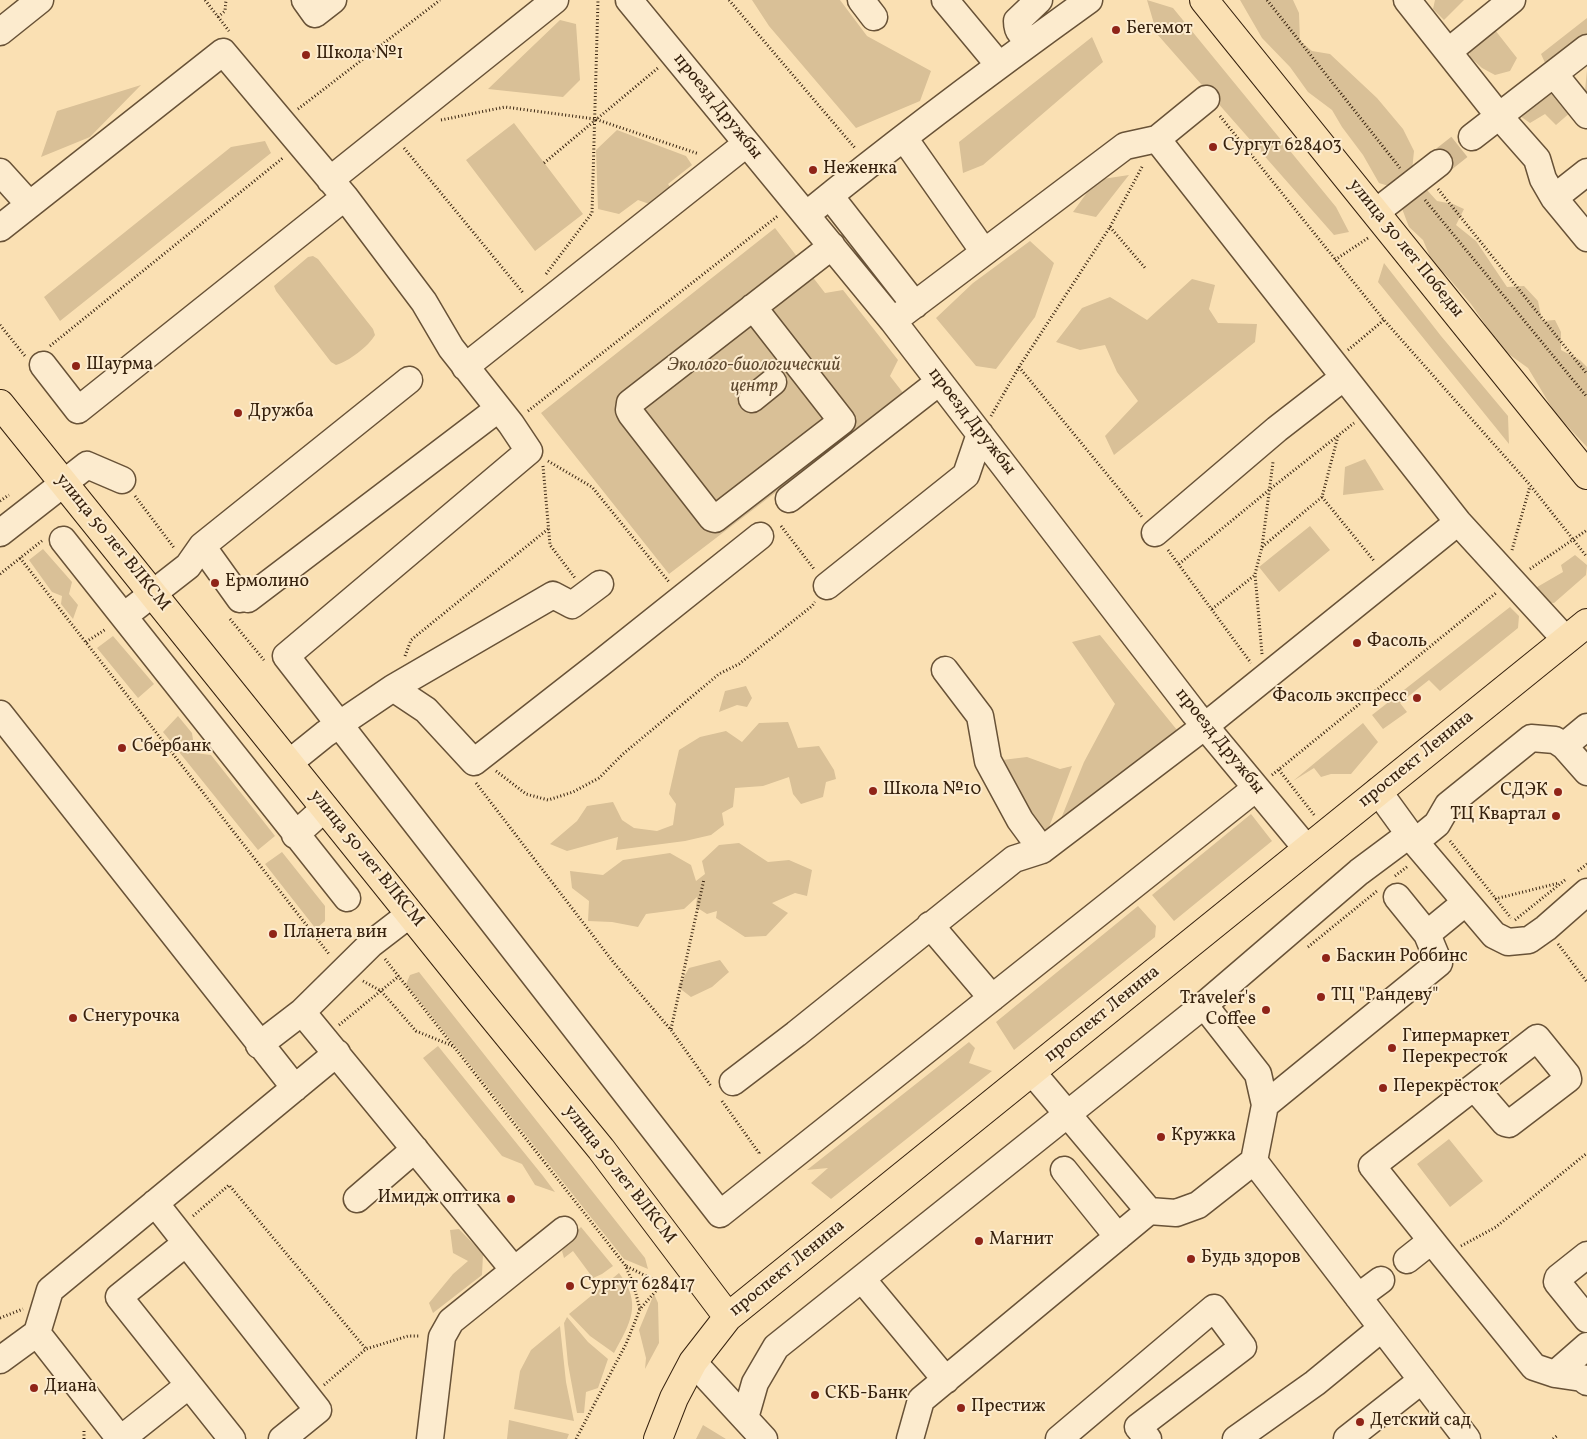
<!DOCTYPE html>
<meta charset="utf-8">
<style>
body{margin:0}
canvas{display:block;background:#fae0b3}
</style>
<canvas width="1587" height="1439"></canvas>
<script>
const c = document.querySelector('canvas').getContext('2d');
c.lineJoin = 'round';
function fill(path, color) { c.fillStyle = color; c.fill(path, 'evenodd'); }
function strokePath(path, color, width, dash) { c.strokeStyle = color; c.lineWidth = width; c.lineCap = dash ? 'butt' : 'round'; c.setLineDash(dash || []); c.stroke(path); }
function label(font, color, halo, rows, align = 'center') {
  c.font = font + ' Vollkorn,serif'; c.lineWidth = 4; c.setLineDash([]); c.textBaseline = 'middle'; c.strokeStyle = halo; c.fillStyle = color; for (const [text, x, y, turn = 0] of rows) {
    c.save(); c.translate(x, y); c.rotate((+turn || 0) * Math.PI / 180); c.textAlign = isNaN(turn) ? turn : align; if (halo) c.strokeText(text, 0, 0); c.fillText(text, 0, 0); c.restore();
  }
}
fill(new Path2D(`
 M752,0H840L867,36L931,71L920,101L856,128L769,26Z
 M1147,0L1173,8L1336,207L1349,232L1334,235L1157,34Z
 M1240,0H1293L1299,13L1300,41L1312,51L1330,54L1377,98L1403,129L1414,151L1412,171L1395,188L1379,183L1363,155L1342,127L1332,110L1308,92L1290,67L1262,38Z
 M1435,0H1464L1444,20L1433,9Z
 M1587,18V48L1546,65L1541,54Z
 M560,20L576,24L580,80L563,97L488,89Z
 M1495,30L1517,58L1510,71L1495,75L1482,68L1470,57L1468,45Z
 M1092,37L1103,62L983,165L963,173L959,142Z
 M1587,70V98L1556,125L1545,114L1530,123L1520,116L1553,87L1566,93L1585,91Z
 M141,85L90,137L41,157L57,111Z
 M514,123L583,214L535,251L466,160Z
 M617,130L686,156L692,165L668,184L674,192L655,206L638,200L619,214L598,209L596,150Z
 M265,141L271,153L60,321L44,297L231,147Z
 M1129,175L1096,217L1073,212L1096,180Z
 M1427,190L1437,201L1453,204L1464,209L1456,225L1476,241L1507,287L1524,286L1538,301L1542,321L1555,320L1561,332V350L1580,360L1587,367V447L1555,413L1528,368L1503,350L1471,304L1446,275L1433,264L1423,240L1409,227L1401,206Z
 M775,228L825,293L843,290L898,360L890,376L904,394L669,574L541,413Z
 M1030,241L1054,263L1035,317L996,369L976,366L936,318L973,283Z
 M313,256L318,259L373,329L375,335C369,346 348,362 336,365L331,362L276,291L274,286L308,257Z
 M1384,263L1441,336L1508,416L1509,444L1378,282Z
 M1192,279L1215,285L1209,309L1218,323L1257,324L1255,342L1114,455L1105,436L1138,401L1117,372L1105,345L1080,350L1056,342L1082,308L1110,297L1147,320Z
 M1365,459L1384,490L1343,495L1345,467Z
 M1310,526L1330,550L1279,592L1259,567Z
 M43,549L72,582L69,594L78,605L73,619L61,604L62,596L52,592L29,560Z
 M1575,555L1587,565L1586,575L1554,603L1544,602L1532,590L1563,572L1561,565Z
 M1510,607L1519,616L1518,628L1440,691L1429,680L1400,703L1407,712L1383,729L1372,715Z
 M1100,635L1177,730L1058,826L1084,762L1115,704L1072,642Z
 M113,636L154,684L138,698L97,648Z
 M746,686L752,698L747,707L737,705L719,712L725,691Z
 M178,716L192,733L195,753L211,755L275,836L258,850L163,732Z
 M788,722L798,748L819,746L834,770L836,779L826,782L823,797L801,804L793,794L789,777L763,786L735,788L733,807L722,813L724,825L711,835L685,841L616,850L618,837L567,851L550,844L577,821L587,806L613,802L622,820L634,828L657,831L673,825L676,804L669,794L679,750L700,737L726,731L742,742L759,723Z
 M1363,723L1378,742L1351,774H1331L1321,777L1314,768L1293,781Z
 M1027,757L1060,769L1072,766L1048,830L1037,829L994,761Z
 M1251,814L1272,841L1174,921L1152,895Z
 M739,843L768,862L789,860L812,870L807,896L795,893L772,903L788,913L766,936L745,937L716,918L717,911L707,914L696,907L697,897L684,909L646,914L638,927L612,922L588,921L589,901L572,888L570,871L603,875L623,860L670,853L691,865L696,881L705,874L702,861L719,845Z
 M282,852L325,906V921L316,929L265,864Z
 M1138,906L1156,926L1155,937L1014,1050L996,1022Z
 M720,960L729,972L712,987L691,997L678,987L689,968Z
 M419,972L645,1258L648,1269L624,1259L406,984L410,975Z
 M969,1042L975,1048L969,1063L992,1071L831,1199L811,1183L828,1168L807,1170Z
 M438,1046L543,1176L555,1192L535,1185L522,1164L502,1156L423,1058Z
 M1449,1139L1483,1181L1450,1207L1417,1164Z
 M581,1227L613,1266L602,1274L593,1278L573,1251L564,1258L562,1251L570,1238Z
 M459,1229L483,1254L482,1275L433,1313L429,1303L453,1274L468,1261L453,1253L450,1230Z
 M619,1273C643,1304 630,1323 614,1353L590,1336L569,1314Z
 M654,1294L658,1303L659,1343L645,1369L646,1358L639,1330Z
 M567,1317L588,1342L608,1359L598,1388L586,1392L584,1413H577L568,1364L564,1323Z
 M560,1326L566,1382L574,1421L514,1409L520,1371L531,1350Z
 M509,1420L569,1434L567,1439H507Z
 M703,1425L726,1439H696Z`), '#d9c097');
strokePath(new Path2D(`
 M1439,163L1472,137`), '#d3ba92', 26, [26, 13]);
const minor = new Path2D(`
 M305,0L315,14L333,0
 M629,0L893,321L1194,713L1307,849
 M861,0L874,17
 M945,0L999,65
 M1407,0L1499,116L1537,159L1543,179L1554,198L1587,238
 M0,32L40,0
 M1032,40C1022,35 1017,33 1017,21L1039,0
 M1449,51L1512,0
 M1554,74L1587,115
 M1472,137L1587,48
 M904,138L984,252
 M1157,139L1206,99
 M0,172L29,204
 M330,180L555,0
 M830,196L915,305
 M1554,198L1587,172
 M1376,212L1439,163
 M806,215C898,140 993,69 1089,0
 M0,228L223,52L345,197L424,302L451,348L511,424L529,451L286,656L720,1214L1256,788
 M753,307L842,421L715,519L712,518L631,414L629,410L630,403L805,267L832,246
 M893,321L1125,146L1157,139L1458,522L1566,640
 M43,365L78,410L345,197
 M465,367L746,144
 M752,399L773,382
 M789,499L939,382
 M0,533L87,465L122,480
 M1155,533L1277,429L1344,377
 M63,540L347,898
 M202,546L240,599
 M827,586L966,475L980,434
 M248,599L498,409
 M124,616L188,566L202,546L409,380
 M945,670L980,716L988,761L1020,820L1042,850
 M393,688L553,595L572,605L600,584
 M0,714L295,1088
 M1564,746L1587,727
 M289,763L325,734L393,688L426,710L474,762L602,662L760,536
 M1378,791L1415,842L1494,935L1508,942L1529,940L1546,928L1587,892
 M295,835L325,808
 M1415,842L1437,824L1448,805L1531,738L1555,740L1564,746L1587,772
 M930,925L992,998
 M1427,934L1466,902
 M302,1012L514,1270
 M259,1045L302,1012L371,944L410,914
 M1032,1072L1149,1211
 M733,1082L796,1034L1014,859L1042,850L1205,726L1458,522
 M1474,1087L1505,1123L1509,1124L1568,1079L1567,1075L1537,1038L1372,1166L1443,1255L1534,1367L1555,1374L1582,1378L1587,1382
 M1265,1105L1439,963L1427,934L1397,897
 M1254,1161L1467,1439
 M1064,1170L1118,1237
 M357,1199L415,1149
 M155,1203L318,1410L282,1439
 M186,1243L119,1297L232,1439
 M1587,1255L1558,1278L1557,1282L1587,1319
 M1407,1260L1431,1241
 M862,1279L946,1380
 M1358,1297L1381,1280
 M0,1360L37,1333
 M693,1362L764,1439
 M1555,1374L1587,1346
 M745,1418L755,1383L776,1347L1204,1005L1359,872L1410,834
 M120,1439L37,1333L50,1290L337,1053
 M121,1439L189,1385
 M430,1439L442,1337L451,1321L564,1230
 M910,1439L921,1400L1149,1211L1176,1213L1198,1205L1254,1161L1265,1105L1258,1074L1204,1005
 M1059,1439L1214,1308L1243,1347L1138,1427L1148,1439
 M1236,1439L1315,1383L1382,1328
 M1347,1439L1422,1380`);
const major = new Path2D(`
 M1204,0L1587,475
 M0,404L480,1001L601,1149L728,1317
 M658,1439L674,1398L693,1362L728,1317L1587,623`);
strokePath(minor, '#685237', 29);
strokePath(major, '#37220e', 30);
strokePath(new Path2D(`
 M205,0L229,31
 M729,0L855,148
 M1267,0L1400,168
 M218,17L225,11L226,0
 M298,109L440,0
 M1220,116L1384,320L1530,485L1587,557
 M441,120L505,107L595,119L699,154
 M404,148L524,294
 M544,163L658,68
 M1438,189L1587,374
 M1425,200L1587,397
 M1110,227L1146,269
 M1335,260L1368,238
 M546,274L592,213L598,0
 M0,325L25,356
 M50,346L284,157
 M1348,350L1384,320
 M1019,367L1142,517
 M528,411L779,215
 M991,416L1019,367L1110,227L1143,165
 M548,461L592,487L669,582
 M543,466L550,545L575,578
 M135,496L175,549
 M1322,497L1375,562
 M0,501L9,495
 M781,526L814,569
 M1262,547L1322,497L1338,436
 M1168,550L1251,663
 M1512,550L1530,486
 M20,558L329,954
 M1179,564L1269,490L1354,423
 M1530,569L1587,530
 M0,574L43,540
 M1212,609L1255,575
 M230,619L264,660
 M86,642L106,629
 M1262,654L1255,574L1262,547L1273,462
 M405,656L411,640L548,529
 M1279,770L1315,816
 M496,771L526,794L548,800L573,792L599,778L623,754L719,674L739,664L812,606L815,602
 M1272,775L1496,593
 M476,783L614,963L671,1030L711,1086
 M1450,841L1511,918
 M1578,871L1587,864
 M1395,876L1408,866
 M1495,899L1559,883
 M1515,920L1565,880
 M1558,944L1587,982
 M1308,947L1377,891
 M385,959L625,1265L633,1283L640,1309
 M363,981L381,991L416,1031L453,1046
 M339,1025L399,976
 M671,1029L704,879
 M722,1101L759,1153L758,1155
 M193,1216L229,1185L366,1349
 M1461,1246L1496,1227L1587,1153
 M0,1318L23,1309
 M324,1385L366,1349L408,1336H420
 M84,1439V1430
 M576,1439L626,1344L640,1309L662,1284L626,1266
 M1553,1439L1558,1435`), '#37220e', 3, [1, 2.5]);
strokePath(minor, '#fcebce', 26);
strokePath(major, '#fae0b3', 28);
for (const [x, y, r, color] of [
 [1116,30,5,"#8f2418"],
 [306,55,5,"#8f2418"],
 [1213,147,5,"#8f2418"],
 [813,170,5,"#8f2418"],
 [76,366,5,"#8f2418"],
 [238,413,5,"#8f2418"],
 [215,583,5,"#8f2418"],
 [1357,643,5,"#8f2418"],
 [1417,698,5,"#8f2418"],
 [122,748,5,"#8f2418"],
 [873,791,5,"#8f2418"],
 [1558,792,5,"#8f2418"],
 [1556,816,5,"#8f2418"],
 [273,934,5,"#8f2418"],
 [1326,958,5,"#8f2418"],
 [1321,997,5,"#8f2418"],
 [1266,1010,5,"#8f2418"],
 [73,1018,5,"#8f2418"],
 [1392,1048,5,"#8f2418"],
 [1383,1088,5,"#8f2418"],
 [1161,1137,5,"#8f2418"],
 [511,1199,5,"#8f2418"],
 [979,1241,5,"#8f2418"],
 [1191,1259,5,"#8f2418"],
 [570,1286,5,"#8f2418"],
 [34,1388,5,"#8f2418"],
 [815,1395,5,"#8f2418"],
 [961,1408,5,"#8f2418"],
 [1360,1422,5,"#8f2418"]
]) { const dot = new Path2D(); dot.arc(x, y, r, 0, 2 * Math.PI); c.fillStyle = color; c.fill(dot); strokePath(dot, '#fcebce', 2); }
label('18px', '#37220e', '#fcebce', [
 ["Бегемот",1126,30],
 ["Школа №1",316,55],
 ["Сургут 628403",1223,147],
 ["Неженка",823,170],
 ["Шаурма",86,366],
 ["Дружба",248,413],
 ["Ермолино",225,583],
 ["Фасоль",1367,643],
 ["Фасоль экспресс",1407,698,"right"],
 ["Сбербанк",132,748],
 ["Школа №10",883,791],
 ["СДЭК",1548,792,"right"],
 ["ТЦ Квартал",1546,816,"right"],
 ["Планета вин",283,934],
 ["Баскин Роббинс",1336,958],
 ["ТЦ \"Рандеву\"",1331,997],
 ["Traveler's",1256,1000,"right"],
 ["Coffee",1256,1021,"right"],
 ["Снегурочка",83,1018],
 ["Гипермаркет",1402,1038],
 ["Перекресток",1402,1059],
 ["Перекрёсток",1393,1088],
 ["Кружка",1171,1137],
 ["Имидж оптика",501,1199,"right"],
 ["Магнит",989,1241],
 ["Будь здоров",1201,1259],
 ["Сургут 628417",580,1286],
 ["Диана",44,1388],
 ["СКБ-Банк",825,1395],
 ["Престиж",971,1408],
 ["Детский сад",1370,1422]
], 'left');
label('18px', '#37220e', '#fcebce', [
 ["проезд Дружбы",717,107,51],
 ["улица 30 лет Победы",1405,249,51],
 ["проезд Дружбы",971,422,52],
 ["улица 50 лет ВЛКСМ",112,543,51],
 ["проезд Дружбы",1219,742,51],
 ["проспект Ленина",1417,760,-39],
 ["улица 50 лет ВЛКСМ",366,859,51],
 ["проспект Ленина",1103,1015,-39],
 ["улица 50 лет ВЛКСМ",619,1175,52],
 ["проспект Ленина",788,1269,-39]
]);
label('italic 18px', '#604a30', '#fcebce', [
 ["Эколого-биологический",754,367],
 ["центр",754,388]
]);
</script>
